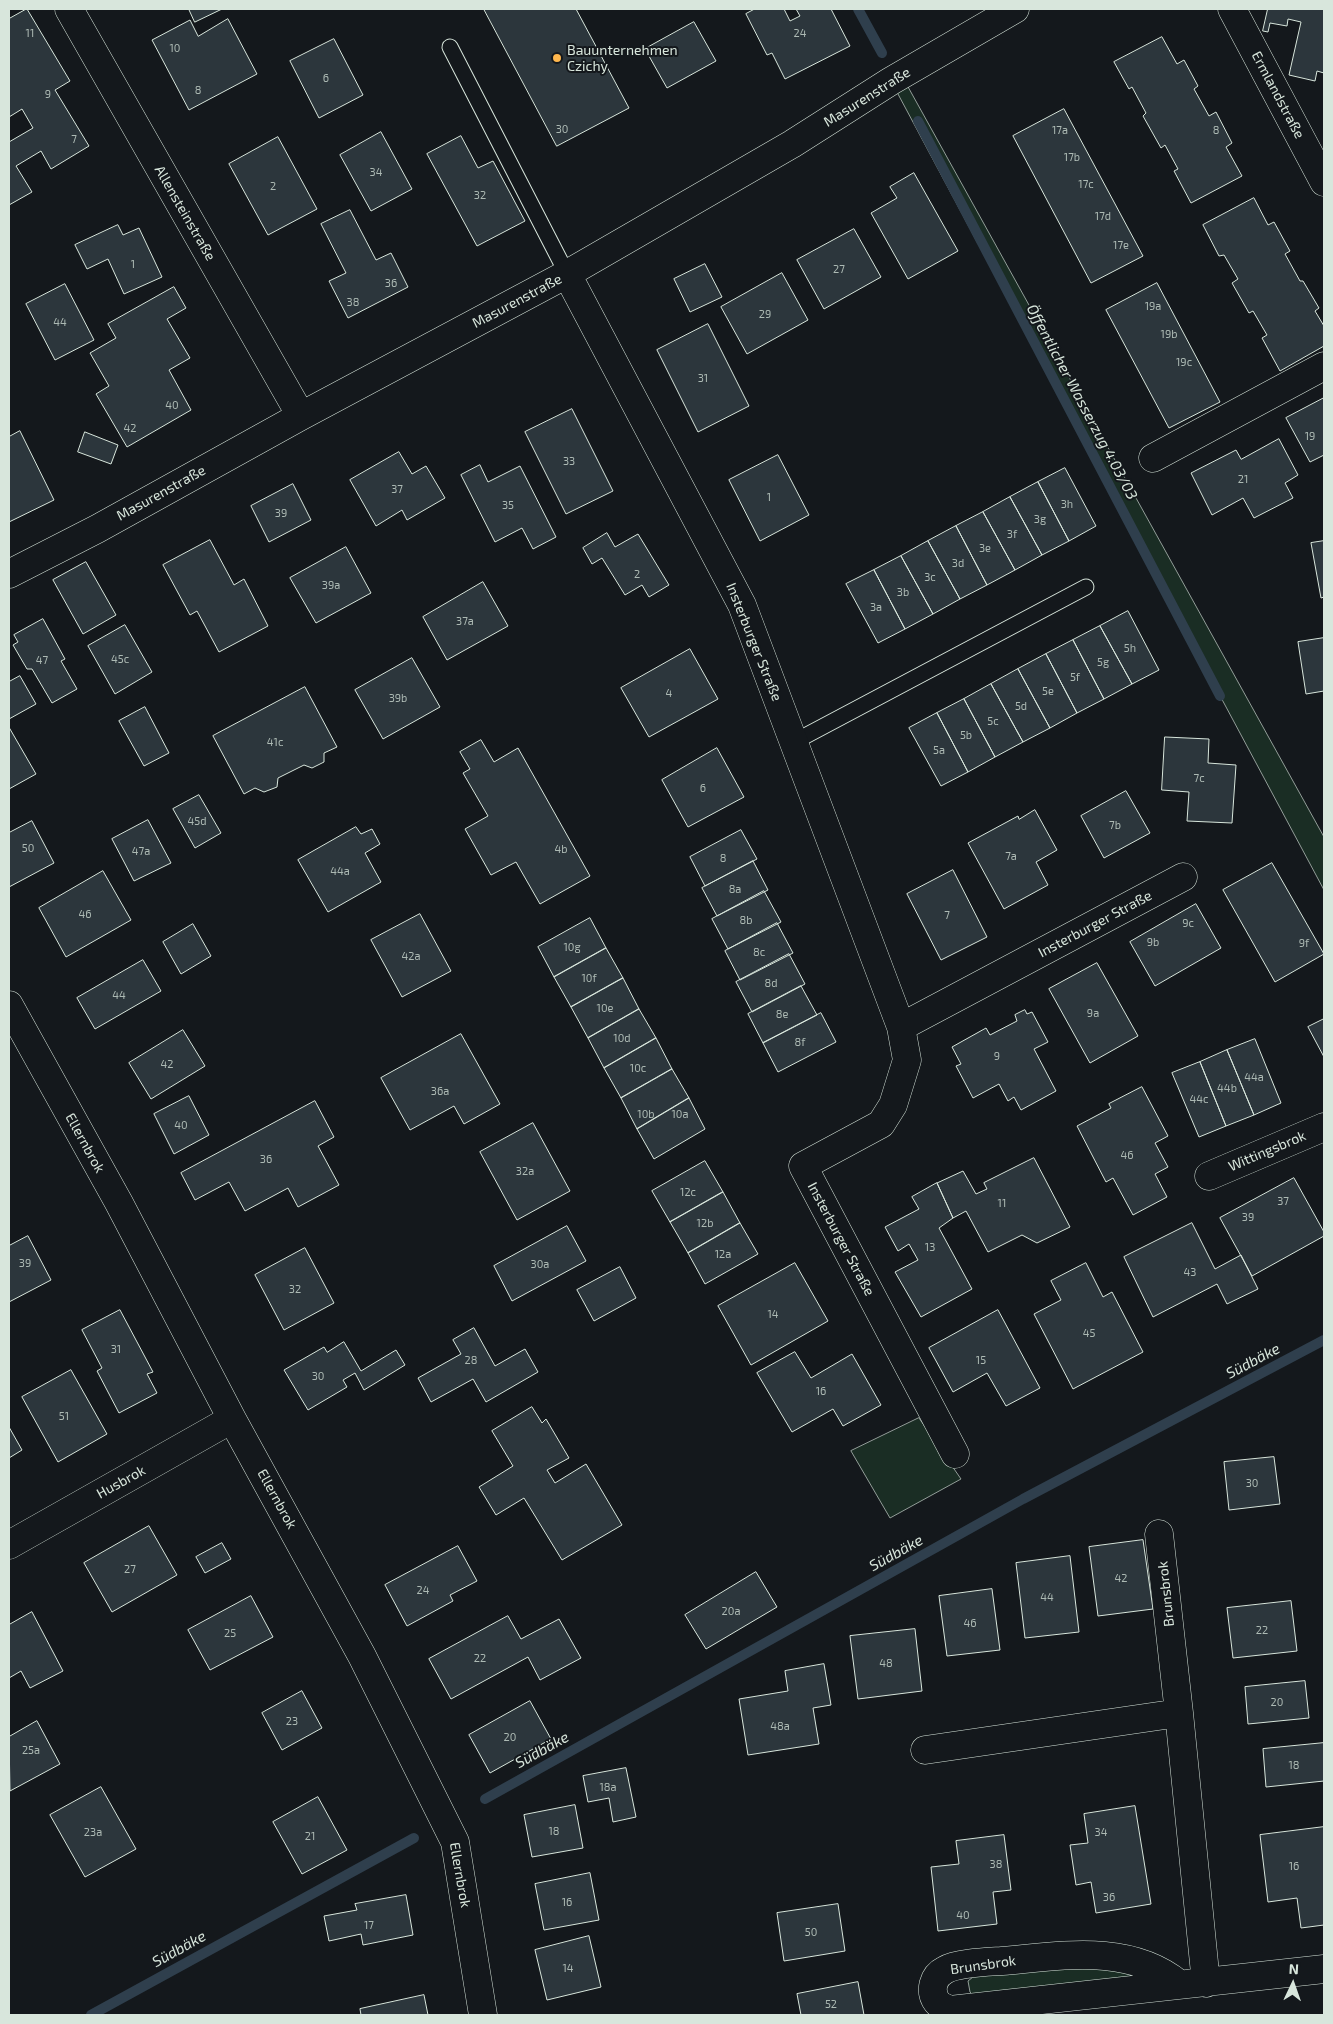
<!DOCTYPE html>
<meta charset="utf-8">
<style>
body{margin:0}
#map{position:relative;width:1333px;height:2024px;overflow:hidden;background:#14181c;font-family:"Exo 2",sans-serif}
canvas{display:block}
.frame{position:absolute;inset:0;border:10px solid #d8e6dc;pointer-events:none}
.north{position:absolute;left:1268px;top:1959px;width:50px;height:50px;-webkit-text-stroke:4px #14181c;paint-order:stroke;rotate:3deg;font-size:14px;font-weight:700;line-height:20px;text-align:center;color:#d8e6dc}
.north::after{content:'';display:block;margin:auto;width:18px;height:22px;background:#d8e6dc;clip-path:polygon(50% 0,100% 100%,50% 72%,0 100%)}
</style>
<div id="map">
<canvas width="1333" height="2024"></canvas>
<div class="frame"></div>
<div class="north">N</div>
</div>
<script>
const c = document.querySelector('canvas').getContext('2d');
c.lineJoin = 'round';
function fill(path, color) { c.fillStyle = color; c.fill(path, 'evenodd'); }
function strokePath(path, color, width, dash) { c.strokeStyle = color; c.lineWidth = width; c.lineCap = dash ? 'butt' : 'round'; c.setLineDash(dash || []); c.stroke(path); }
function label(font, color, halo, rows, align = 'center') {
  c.font = font + ' "Exo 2",sans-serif'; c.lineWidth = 4; c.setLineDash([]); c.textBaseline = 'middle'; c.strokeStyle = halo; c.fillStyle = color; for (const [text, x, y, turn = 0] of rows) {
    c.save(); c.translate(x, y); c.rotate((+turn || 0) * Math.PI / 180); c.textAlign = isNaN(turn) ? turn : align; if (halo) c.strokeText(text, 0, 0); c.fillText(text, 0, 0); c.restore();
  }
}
const green = new Path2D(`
 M902,76L1324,837V890L891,81Z
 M919,1418L961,1479L890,1518L851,1451Z
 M1072,1962L1150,1976L975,1997L970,1992L968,1981L978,1973Z`);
fill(green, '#1a2d24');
strokePath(green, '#939e99', 1);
strokePath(new Path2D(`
 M858,9L882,53
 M918,121L1220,696
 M485,1799L1023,1499L1324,1340
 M91,2015L414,1838`), '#2f3f4d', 10);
const building = new Path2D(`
 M27,9L70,81L55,90L89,146L51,169L41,151L16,166L32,192L9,205V142L33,128L22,109L9,117V19Z
 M189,9H222L195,22Z
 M484,9H576L629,108L557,146Z
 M755,9H784L790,21L800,16L796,9H831L850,46L785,79L772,53L767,55L746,14Z
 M1268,9H1324V73L1317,71L1315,81L1289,75L1301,22L1288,19L1287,26L1270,23L1268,32L1263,31Z
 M228,19L257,74L189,110L152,40L190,20L198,36Z
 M694,22L716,61L667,88L645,49Z
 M1162,37L1177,64L1184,60L1198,86L1194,89L1209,116L1216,112L1232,143L1226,147L1242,176L1191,203L1174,171L1178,169L1165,145L1161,148L1143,116L1146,113L1132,87L1129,89L1114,62Z
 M334,39L363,95L319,118L290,61Z
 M1064,109L1143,256L1091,283L1013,136Z
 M381,132L412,189L371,211L340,155Z
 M461,136L478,168L493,161L525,221L477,246L427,154Z
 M278,137L317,209L268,235L229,164Z
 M914,173L958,251L908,279L871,213L897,198L890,187Z
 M1254,198L1268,225L1274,222L1290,251L1285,254L1300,281H1303L1319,308L1315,311L1324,326V346L1280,371L1262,338L1267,335L1253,311L1249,313L1232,283L1238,279L1224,255L1219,256L1203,225Z
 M350,210L376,260L391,253L408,287L348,318L329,281L346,273L321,224Z
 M118,225L123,235L139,228L162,277L124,294L108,259L87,269L75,245Z
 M854,229L881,277L824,309L797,260Z
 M705,264L722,297L690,312L674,279Z
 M782,273L808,320L747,354L721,307Z
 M1157,283L1220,402L1169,428L1106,310Z
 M65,284L94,340L55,360L26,304Z
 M174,287L186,308L167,319L190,358L169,370L191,410L127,447L96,394L109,386L90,353L116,338L108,324Z
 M708,324L749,406L698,432L657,350Z
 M1324,398V455L1310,462L1286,418Z
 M572,409L613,491L566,514L525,432Z
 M20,431L54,500L9,522V437Z
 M85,432L118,445L111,464L78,452Z
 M1279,439L1298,475L1285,483L1293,498L1254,518L1243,498L1212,515L1191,473L1236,450L1241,459Z
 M399,452L412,474L426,466L445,498L407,520L402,510L376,526L350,480Z
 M778,455L809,515L760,541L729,480Z
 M480,465L488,482L520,466L556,537L533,549L522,528L495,542L461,475Z
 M1065,468L1096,526L1069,541L1038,482Z
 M1038,482L1069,541L1042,555L1010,497Z
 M293,484L311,520L269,542L251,506Z
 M1010,497L1042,555L1015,570L983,512Z
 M983,512L1015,570L987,585L956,526Z
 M956,526L987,585L960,599L928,541Z
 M607,533L615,547L638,534L669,585L649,597L642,585L625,595L602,558L592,564L583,548Z
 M210,540L234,585L244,579L268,626L219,652L197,611L190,615L163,565Z
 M928,541L960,599L933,614L901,556Z
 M1324,541V597L1321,598L1311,543Z
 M346,547L371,593L316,623L290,578Z
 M901,556L933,614L905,629L874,570Z
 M86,562L116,615L83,634L53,580Z
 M874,570L905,629L878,643L846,584Z
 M483,582L508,626L447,660L423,617Z
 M1128,611L1159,670L1132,684L1100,626Z
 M43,619L65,659L61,661L77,689L52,703L32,669H27L13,645L18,642L14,635Z
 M125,625L152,672L115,694L88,646Z
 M1100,626L1132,684L1104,699L1073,640Z
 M1324,638V691L1306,694L1298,642Z
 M1073,640L1104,699L1077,713L1046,654Z
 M690,649L718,699L649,737L621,688Z
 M1046,654L1077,713L1050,728L1018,669Z
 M412,658L440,707L383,739L355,690Z
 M1018,669L1050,728L1023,742L991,684Z
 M20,676L36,704L9,719V682Z
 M991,684L1023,742L995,757L964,699Z
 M305,687L337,747L324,753V762L312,768L304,765L278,778L277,787L264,792L255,788L244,794L213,736Z
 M964,699L995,757L968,772L937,713Z
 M145,707L169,753L144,766L119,721Z
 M937,713L968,772L941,786L909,728Z
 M10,729L36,774L9,789V730Z
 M1165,737L1209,739L1208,763L1236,765L1232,823L1187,821L1189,792L1162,790Z
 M481,740L494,762L518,748L590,876L540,904L516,862L491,875L465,829L488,816L463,773L470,769L460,752Z
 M717,748L744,797L688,827L662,780Z
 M1126,791L1150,833L1104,858L1081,816Z
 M199,795L221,833L195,848L173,809Z
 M1035,810L1057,850L1036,862L1048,885L1004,909L968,843L1018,816L1019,819Z
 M148,820L171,863L134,881L112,839Z
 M32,821L54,863L9,887V833Z
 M356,827L361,834L372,829L380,844L365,853L381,882L328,912L298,860Z
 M741,830L757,859L705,886L690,857Z
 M753,861L768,890L717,916L702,888Z
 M1272,863L1324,954L1275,982L1223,890Z
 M953,870L987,937L941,960L907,894Z
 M103,871L131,920L66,957L39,908Z
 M764,891L781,922L728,949L712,919Z
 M1196,904L1221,948L1155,986L1130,942Z
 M420,914L451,971L402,997L371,940Z
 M590,918L606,948L554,977L538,947Z
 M777,923L793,953L740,980L725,951Z
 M193,924L211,956L181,974L163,942Z
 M606,948L623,978L571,1007L554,977Z
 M789,954L805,984L752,1012L736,982Z
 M143,960L161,991L95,1029L77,998Z
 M1097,963L1138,1036L1090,1063L1049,989Z
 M623,978L639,1009L588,1038L571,1007Z
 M801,986L817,1015L763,1043L748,1014Z
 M639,1009L656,1038L604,1068L588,1038Z
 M1025,1010L1027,1014L1032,1012L1048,1042L1034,1049L1056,1091L1021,1110L1014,1097L1008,1101L999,1084L973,1098L956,1066L961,1064L952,1047L986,1028L990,1035L1017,1021L1015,1015Z
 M821,1013L836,1042L778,1072L763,1043Z
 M1324,1019V1057L1308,1027Z
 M183,1030L205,1066L151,1099L129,1063Z
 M461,1034L500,1104L464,1124L454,1106L410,1130L381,1078Z
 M656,1038L672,1069L621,1098L604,1068Z
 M1255,1039L1281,1103L1254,1115L1227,1050Z
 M1227,1050L1254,1115L1226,1126L1200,1062Z
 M1200,1062L1226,1126L1199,1137L1172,1073Z
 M672,1069L689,1098L637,1129L621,1098Z
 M1142,1087L1168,1136L1155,1143L1168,1167L1155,1174L1167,1197L1133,1215L1113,1178L1106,1182L1077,1126L1111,1108L1109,1104Z
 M189,1096L209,1135L174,1154L154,1114Z
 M689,1098L705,1129L654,1159L637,1129Z
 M315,1101L334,1137L318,1146L339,1185L298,1207L288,1188L245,1211L229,1182L195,1200L181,1173Z
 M533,1123L570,1191L517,1220L480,1152Z
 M1034,1158L1070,1227L1037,1243L1022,1235L988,1252L966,1211L953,1218L937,1183L963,1171L976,1194L987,1189L984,1183Z
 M705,1161L723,1192L670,1222L652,1191Z
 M1294,1178L1324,1232V1236L1252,1276L1220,1218Z
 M937,1183L953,1218L939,1228L972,1289L921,1317L895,1272L918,1260L909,1244L898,1251L885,1227L919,1209L912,1197Z
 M723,1192L740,1223L688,1253L670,1222Z
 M740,1223L758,1254L705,1284L688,1253Z
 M1192,1223L1215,1269L1241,1255L1258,1289L1227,1304L1217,1284L1153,1317L1124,1257Z
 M567,1226L586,1261L512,1301L494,1266Z
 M28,1236L51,1280L9,1302V1246Z
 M305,1248L334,1303L284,1330L255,1275Z
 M795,1263L828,1321L751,1365L718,1306Z
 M1086,1263L1103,1297L1112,1292L1143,1352L1073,1389L1034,1314L1061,1300L1051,1281Z
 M620,1267L636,1298L594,1321L577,1290Z
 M120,1310L153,1372L147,1374L157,1393L119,1413L97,1371L102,1368L82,1330Z
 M998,1310L1040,1388L1006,1406L987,1373L953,1392L929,1348Z
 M474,1328L495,1366L525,1349L538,1372L486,1402L473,1379L431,1402L418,1378L461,1354L453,1340Z
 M344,1342L361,1371L396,1350L405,1365L364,1390L355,1373L343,1380L347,1387L308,1410L284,1370L324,1347L327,1352Z
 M795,1352L811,1378L852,1354L881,1405L843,1426L833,1409L792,1432L757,1373Z
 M71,1370L107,1434L58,1462L22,1397Z
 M532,1407L542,1423L546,1419L569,1458L547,1470L555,1483L586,1464L622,1525L562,1560L524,1498L496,1515L479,1487L513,1466L492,1431Z
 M9,1427L22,1450L9,1458Z
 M1274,1457L1280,1504L1229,1510L1224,1462Z
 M149,1526L177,1575L112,1612L84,1563Z
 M1143,1540L1153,1609L1098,1616L1089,1547Z
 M222,1543L231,1559L205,1573L196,1557Z
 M458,1546L477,1581L450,1595L453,1601L407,1626L385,1585Z
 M1070,1556L1079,1632L1025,1638L1016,1563Z
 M756,1572L777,1607L706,1649L685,1615Z
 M992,1589L1000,1650L947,1656L939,1596Z
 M251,1596L273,1637L210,1670L188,1630Z
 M1291,1601L1297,1651L1233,1658L1227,1608Z
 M32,1612L63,1671L30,1688L21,1671L9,1678V1625Z
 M508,1616L521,1639L559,1619L581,1658L540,1680L528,1657L451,1699L429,1659Z
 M915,1629L922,1691L858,1699L850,1636Z
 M824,1664L831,1705L813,1708L819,1744L748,1755L739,1699L788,1691L785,1671Z
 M1305,1681L1309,1718L1248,1724L1245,1687Z
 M302,1691L322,1728L282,1750L262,1713Z
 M530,1701L551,1739L490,1773L469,1735Z
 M37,1721L60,1764L10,1791L9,1737Z
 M1324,1743V1781L1266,1787L1263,1749Z
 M626,1768L636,1817L613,1822L609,1798L588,1802L583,1776Z
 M101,1787L136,1849L85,1877L50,1815Z
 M318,1797L347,1850L302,1874L273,1822Z
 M575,1805L583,1848L532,1857L524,1815Z
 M1135,1806L1151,1904L1096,1913L1091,1882L1076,1885L1070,1845L1088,1843L1084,1814Z
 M1324,1827V1925L1301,1928L1297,1898L1268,1902L1260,1835Z
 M1004,1835L1011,1890L993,1892L997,1924L938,1931L931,1867L959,1864L956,1841Z
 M590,1873L599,1920L544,1930L535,1884Z
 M406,1895L413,1935L363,1945L361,1934L329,1941L324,1916L357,1910L355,1904Z
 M838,1904L845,1951L784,1961L777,1913Z
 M589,1936L601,1987L547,2000L535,1950Z
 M858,1982L864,2015H801L797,1994Z
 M424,1995L428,2015H361L360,2009Z`);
fill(building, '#2c363c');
strokePath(building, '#d8e6dc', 1);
const lane = new Path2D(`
 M450,47L567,274
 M792,743L1086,587`);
const street = new Path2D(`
 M69,9L301,416
 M1232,9L1324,182
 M567,274L742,605L901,1027L907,1060L893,1105L881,1124L803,1166L955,1454
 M1153,458L1324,366
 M9,574L97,529L301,416L567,274L792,144L891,81L1015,9
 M9,1005L119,1203L232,1419L362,1656L455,1842L483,2015
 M901,1027L1183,877
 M1209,1176L1324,1127
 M1159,1534L1179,1713
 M9,1545L232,1419
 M925,1750L1179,1713L1206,1983
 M1179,1984C1129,1943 1061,1956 1002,1961C987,1962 957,1963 945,1970C933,1976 929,1991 937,2002C940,2006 946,2008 950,2010L1324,1969`);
strokePath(lane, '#d8e6dc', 17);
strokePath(street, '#d8e6dc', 29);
strokePath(lane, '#14181c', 15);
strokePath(street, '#14181c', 28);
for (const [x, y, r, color] of [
 [557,58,5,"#ffb74d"]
]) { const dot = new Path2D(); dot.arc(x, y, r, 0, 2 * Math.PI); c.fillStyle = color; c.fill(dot); strokePath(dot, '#14181c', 2); }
label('11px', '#adbab4', null, [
 ["11",30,33],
 ["24",800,33],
 ["10",175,48],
 ["6",326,78],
 ["8",198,90],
 ["9",48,94],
 ["30",562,129],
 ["17a",1060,130],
 ["8",1216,130],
 ["7",74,139],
 ["17b",1072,157],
 ["34",376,172],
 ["17c",1086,184],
 ["2",273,186],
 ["32",480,195],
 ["17d",1103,216],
 ["17e",1121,245],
 ["1",133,264],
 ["27",839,269],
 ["36",391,283],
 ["38",353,302],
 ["19a",1153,306],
 ["29",765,314],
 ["44",60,322],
 ["19b",1169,334],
 ["19c",1184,362],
 ["31",703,378],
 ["40",172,405],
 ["42",130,428],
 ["19",1310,436],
 ["33",569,461],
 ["21",1243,479],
 ["37",397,489],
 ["1",769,497],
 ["3h",1067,504],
 ["35",508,505],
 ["39",281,513],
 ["3g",1040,519],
 ["3f",1012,534],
 ["3e",985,548],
 ["3d",958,563],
 ["2",637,574],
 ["3c",930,577],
 ["39a",331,585],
 ["3b",903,592],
 ["3a",876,607],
 ["37a",465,621],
 ["5h",1130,648],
 ["45c",120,659],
 ["47",42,660],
 ["5g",1103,662],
 ["5f",1075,677],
 ["5e",1048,691],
 ["4",669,693],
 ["39b",398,698],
 ["5d",1021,706],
 ["5c",993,721],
 ["5b",966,735],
 ["41c",275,742],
 ["5a",939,750],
 ["7c",1199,778],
 ["6",703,788],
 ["45d",197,821],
 ["7b",1115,825],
 ["50",28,848],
 ["4b",561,849],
 ["47a",141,851],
 ["7a",1011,856],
 ["8",723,858],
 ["44a",340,871],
 ["8a",735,889],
 ["46",85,914],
 ["7",947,915],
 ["8b",746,920],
 ["9c",1188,923],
 ["9b",1153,942],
 ["9f",1304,943],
 ["10g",572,947],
 ["8c",759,952],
 ["42a",411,956],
 ["10f",589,978],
 ["8d",771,983],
 ["44",119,995],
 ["10e",605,1008],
 ["9a",1093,1013],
 ["8e",782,1014],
 ["10d",622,1038],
 ["8f",800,1042],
 ["9",997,1056],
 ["42",167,1064],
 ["10c",638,1068],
 ["44a",1254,1077],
 ["44b",1227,1088],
 ["36a",440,1091],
 ["44c",1199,1099],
 ["10b",646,1114],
 ["10a",680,1114],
 ["40",181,1125],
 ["46",1127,1155],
 ["36",266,1159],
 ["32a",525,1171],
 ["12c",688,1192],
 ["37",1283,1201],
 ["11",1002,1203],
 ["39",1248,1217],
 ["12b",705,1223],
 ["13",930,1247],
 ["12a",723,1254],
 ["39",25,1263],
 ["30a",540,1264],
 ["43",1190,1272],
 ["32",295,1289],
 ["14",773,1314],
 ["45",1089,1333],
 ["31",116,1349],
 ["28",471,1360],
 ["15",981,1360],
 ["30",318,1376],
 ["16",821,1391],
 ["51",64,1416],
 ["30",1252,1483],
 ["27",130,1569],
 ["42",1121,1578],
 ["24",423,1590],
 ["44",1047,1597],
 ["20a",731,1611],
 ["46",970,1623],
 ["22",1262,1630],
 ["25",230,1633],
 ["22",480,1658],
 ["48",886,1663],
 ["20",1277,1702],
 ["23",292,1721],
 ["48a",780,1726],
 ["20",510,1737],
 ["25a",31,1750],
 ["18",1294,1765],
 ["18a",608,1787],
 ["18",554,1831],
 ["23a",93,1832],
 ["34",1101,1832],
 ["21",310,1836],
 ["38",996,1864],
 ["16",1294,1866],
 ["36",1109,1897],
 ["16",567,1902],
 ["40",963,1915],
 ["17",369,1925],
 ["50",811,1932],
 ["14",568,1968],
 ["52",831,2004]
]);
label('14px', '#d8e6dc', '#14181c', [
 ["Bauunternehmen",567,50],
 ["Czichy",567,66]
], 'left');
label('14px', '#d8e6dc', '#14181c', [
 ["Ermlandstraße",1278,95,62],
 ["Masurenstraße",867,97,-32],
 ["Allensteinstraße",185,213,60],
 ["Masurenstraße",517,301,-28],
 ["Masurenstraße",161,493,-29],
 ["Insterburger Straße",754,642,68],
 ["Insterburger Straße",1095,924,-28],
 ["Ellernbrok",85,1143,61],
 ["Wittingsbrok",1267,1151,-23],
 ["Insterburger Straße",841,1239,62],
 ["Husbrok",121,1482,-29],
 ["Ellernbrok",277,1499,61],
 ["Brunsbrok",1166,1594,-96],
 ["Ellernbrok",460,1875,80],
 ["Brunsbrok",983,1965,-8]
]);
label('italic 15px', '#d8e6dc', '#14181c', [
 ["Öffentlicher Wasserzug 4.03/03",1082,402,62],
 ["Südbäke",1253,1361,-28],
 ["Südbäke",896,1553,-29],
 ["Südbäke",542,1750,-29],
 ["Südbäke",179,1949,-29]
]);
</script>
